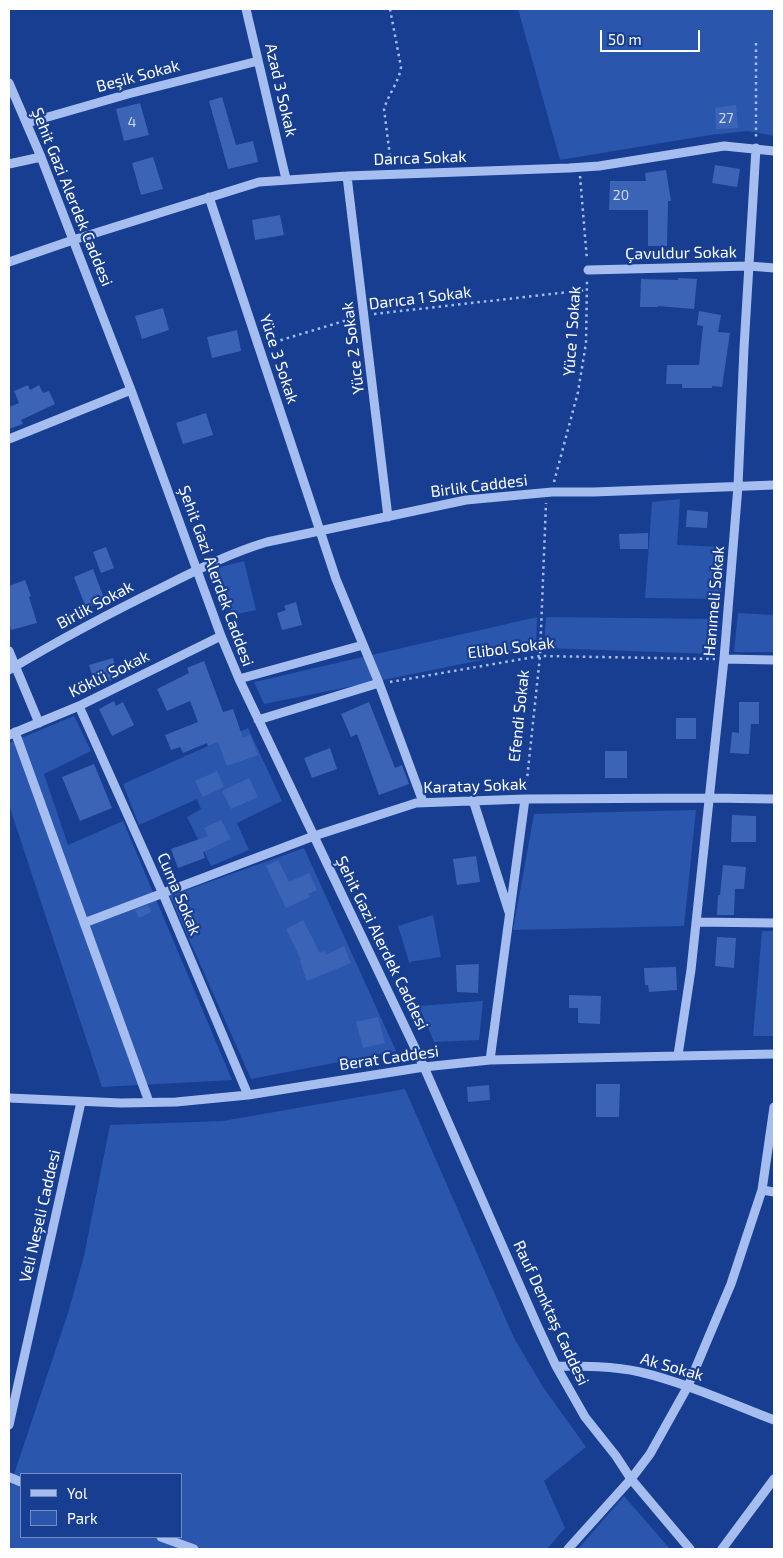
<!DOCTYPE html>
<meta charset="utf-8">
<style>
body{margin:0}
#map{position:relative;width:783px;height:1558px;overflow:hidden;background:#173e90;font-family:"Exo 2",sans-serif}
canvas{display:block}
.frame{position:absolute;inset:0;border:10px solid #fff;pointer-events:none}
.legend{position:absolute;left:20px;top:1473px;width:162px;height:65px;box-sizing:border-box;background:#173e90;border:1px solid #748bbc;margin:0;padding:6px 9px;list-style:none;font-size:15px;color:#fff}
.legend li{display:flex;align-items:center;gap:10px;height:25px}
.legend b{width:25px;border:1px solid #748bbc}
.scale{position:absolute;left:600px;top:30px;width:100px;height:22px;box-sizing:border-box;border:2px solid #fff;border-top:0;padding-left:6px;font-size:15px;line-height:18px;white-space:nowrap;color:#fff;-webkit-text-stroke:4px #173e90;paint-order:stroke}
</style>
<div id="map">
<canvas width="783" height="1558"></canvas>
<div class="frame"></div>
<ul class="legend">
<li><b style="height:6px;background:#a5beef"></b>Yol</li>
<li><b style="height:14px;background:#2a56ae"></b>Park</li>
</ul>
<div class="scale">50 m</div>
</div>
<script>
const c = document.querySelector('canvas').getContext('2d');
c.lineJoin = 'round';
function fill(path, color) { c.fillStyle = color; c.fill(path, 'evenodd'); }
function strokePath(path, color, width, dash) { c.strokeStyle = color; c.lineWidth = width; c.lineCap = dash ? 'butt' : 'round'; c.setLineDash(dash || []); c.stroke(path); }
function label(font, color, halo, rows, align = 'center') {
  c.font = font + ' "Exo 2",sans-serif'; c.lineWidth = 4.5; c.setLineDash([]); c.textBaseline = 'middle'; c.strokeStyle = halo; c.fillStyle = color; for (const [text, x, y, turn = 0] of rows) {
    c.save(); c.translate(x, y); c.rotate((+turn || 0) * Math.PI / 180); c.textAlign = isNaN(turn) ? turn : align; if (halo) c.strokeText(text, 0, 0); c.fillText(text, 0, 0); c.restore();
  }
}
fill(new Path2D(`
 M518,9H774V136L748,131L710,135L560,160Z
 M680,499L677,545L725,547L721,599L645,598L652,502Z
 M244,561L256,610L232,615L218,585L216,568Z
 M738,613L774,615V652H734Z
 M537,617L536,649L264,704L254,682Z
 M546,617L717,619L713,654L544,648Z
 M74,716L91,751L44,774L68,845L123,821L232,1080L102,1087L9,805V743Z
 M248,728L282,801L237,823L249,850L211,866L187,817L201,809L197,799L139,825L123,784Z
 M696,810L684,926L513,930L534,814Z
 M304,848L396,1051L251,1079L170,896Z
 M433,915L441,957L409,962L398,926Z
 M762,931H774V1036H753Z
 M483,1001L479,1040L434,1042L419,1006Z
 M405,1089L514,1338L543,1387L586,1447L544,1481L565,1528L547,1549H9V1489L68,1313L84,1256L110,1125L223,1121ZM21,1474H181V1537H21Z
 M624,1496L670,1549H578Z`), '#2a56ae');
fill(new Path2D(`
 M222,97L236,145L253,141L258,162L228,169L209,101Z
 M140,103L149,135L124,141L116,109Z
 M736,105L738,128L716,129L715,108Z
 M153,157L163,189L141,195L132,163Z
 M715,165L740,169L737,187L712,183Z
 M666,170L671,201H668L667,246H648V210H609L610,181H646L645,173Z
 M280,215L284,235L255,240L252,220Z
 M678,278L697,279L694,309L658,306V307H640L641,279L678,280Z
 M163,308L169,330L142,339L135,316Z
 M699,311L721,315L718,332L730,333L722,387L712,386V388H682V384H666L667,365H699L703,326L697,325Z
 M237,330L241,351L212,358L207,337Z
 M28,385L30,390L39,385L43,393L49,391L55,404L21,420L23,424L9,429V407L19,403L14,391Z
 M206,413L213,435L183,444L176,423Z
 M687,510L708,512L707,528L686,527Z
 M648,533V549H620L619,534Z
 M106,547L114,568L101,573L93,552Z
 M93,569L105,601L86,608L74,577Z
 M25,580L31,596L29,597L37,623L11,630L9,621V586Z
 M296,602L302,625L282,630L277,613L286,610L284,606Z
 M113,658L119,678L95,685L89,665Z
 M204,661L223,712L233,709L243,738L250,735L258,755L227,766L218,742L208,746L207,743L183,753L180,747L171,750L165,735L198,722L190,701L167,711L157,689L189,673L187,668Z
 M114,701L116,706L123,702L134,725L112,736L99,709Z
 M369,702L395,768L402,765L409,784L379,795L357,734L351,737L341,714Z
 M739,702H759V724H751L749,754L730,753L732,732L739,733Z
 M676,718H696V739H676Z
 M330,748L337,769L312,778L304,758Z
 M605,751H627V778H605Z
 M94,764L112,808L80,821L62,777Z
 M217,771L224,787L203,797L195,781Z
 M249,778L258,797L231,809L222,791Z
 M732,815L756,816V842H731Z
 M221,820L231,839L203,852L205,858L178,868L171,849L208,836L204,828Z
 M476,856L480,882L457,885L453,859Z
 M278,860L289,882L309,873L317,890L308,894L310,897L286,908L266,866Z
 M723,865L746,867L744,889H735L734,915H717L718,895H720Z
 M148,905L151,912L139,918L135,910Z
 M303,920L320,953L325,951L326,955L344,946L351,963L307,981L300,961L301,960L286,929Z
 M717,937L736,938L734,968L715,966Z
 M479,964L478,993L457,992L456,965Z
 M676,967L677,990L649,992L648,985H645L644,968Z
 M569,995L601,996L600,1024L578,1023V1008H569Z
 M378,1017L385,1043L363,1048L356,1022Z
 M596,1084H620L619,1117H596Z
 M489,1085L490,1100L468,1102L467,1087Z`), '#3c64b6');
strokePath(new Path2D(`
 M390,9L401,67C399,82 388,95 384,109L391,164
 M756,43V139
 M580,176L587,260
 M374,314L587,290
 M268,344L354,318
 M554,482L578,392L586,343L587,281
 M390,682L540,656L715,659
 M526,789L540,656L546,503`), '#a5beef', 2.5, [2.5, 4]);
strokePath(new Path2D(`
 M246,9L286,179
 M9,83L41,157L131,390L221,636L239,679L424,1067L537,1325L556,1366L585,1417L616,1456L631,1479L690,1549
 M27,123L128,94L258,61
 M9,164L41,157
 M347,176L388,517
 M209,197L336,579L379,683L423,802
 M9,262L73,240L259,182L347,176L569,168L599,166L724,146L774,151
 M588,270L749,266L774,268
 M9,439L131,390
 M9,651L39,723
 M724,659L774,660
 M9,670C59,640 110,613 163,587C197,570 230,553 267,542L466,500L552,492H594L774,485
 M239,679L363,645
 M79,706L163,894L248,1095
 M258,720L379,683
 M15,732L149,1102
 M9,735L79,706L221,636
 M473,800L509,912
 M696,922L774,923
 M84,923L314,836L416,803L525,799L709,798L774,799
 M678,1055L691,970L724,659L738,486L744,348L756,148
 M490,1060L525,799
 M9,1098L121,1103L176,1102L248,1095L424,1067L490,1060L774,1054
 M762,1190L774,1192
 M556,1366C584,1366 613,1366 640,1372C686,1383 730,1403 774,1420
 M9,1425L81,1102
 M9,1477L21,1482
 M161,1537L194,1549
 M568,1549L631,1479L650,1454L688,1386L731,1284L762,1190L774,1107
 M722,1549L774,1479`), '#a5beef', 9);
label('14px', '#ced8ed', null, [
 ["27",726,118],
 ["4",132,122],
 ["20",621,195]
]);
label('16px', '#fff', '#173e90', [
 ["Beşik Sokak",138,76,-15],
 ["Azad 3 Sokak",281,90,77],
 ["Darıca Sokak",420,158,-2],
 ["Şehit Gazi Alerdek Caddesi",72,197,68],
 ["Çavuldur Sokak",681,253,-1],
 ["Darıca 1 Sokak",420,298,-7],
 ["Yüce 1 Sokak",572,331,-86],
 ["Yüce 2 Sokak",353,348,-97],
 ["Yüce 3 Sokak",279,359,72],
 ["Birlik Caddesi",479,486,-7],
 ["Şehit Gazi Alerdek Caddesi",216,576,70],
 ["Hanımeli Sokak",714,601,-85],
 ["Birlik Sokak",95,605,-28],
 ["Elibol Sokak",511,648,-7],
 ["Köklü Sokak",109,674,-26],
 ["Efendi Sokak",519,716,-84],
 ["Karatay Sokak",475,786,-2],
 ["Cuma Sokak",179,894,67],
 ["Şehit Gazi Alerdek Caddesi",382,943,64],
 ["Berat Caddesi",389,1058,-8],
 ["Veli Neşeli Caddesi",40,1216,-77],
 ["Rauf Denktaş Caddesi",551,1313,65],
 ["Ak Sokak",672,1367,16]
]);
</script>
